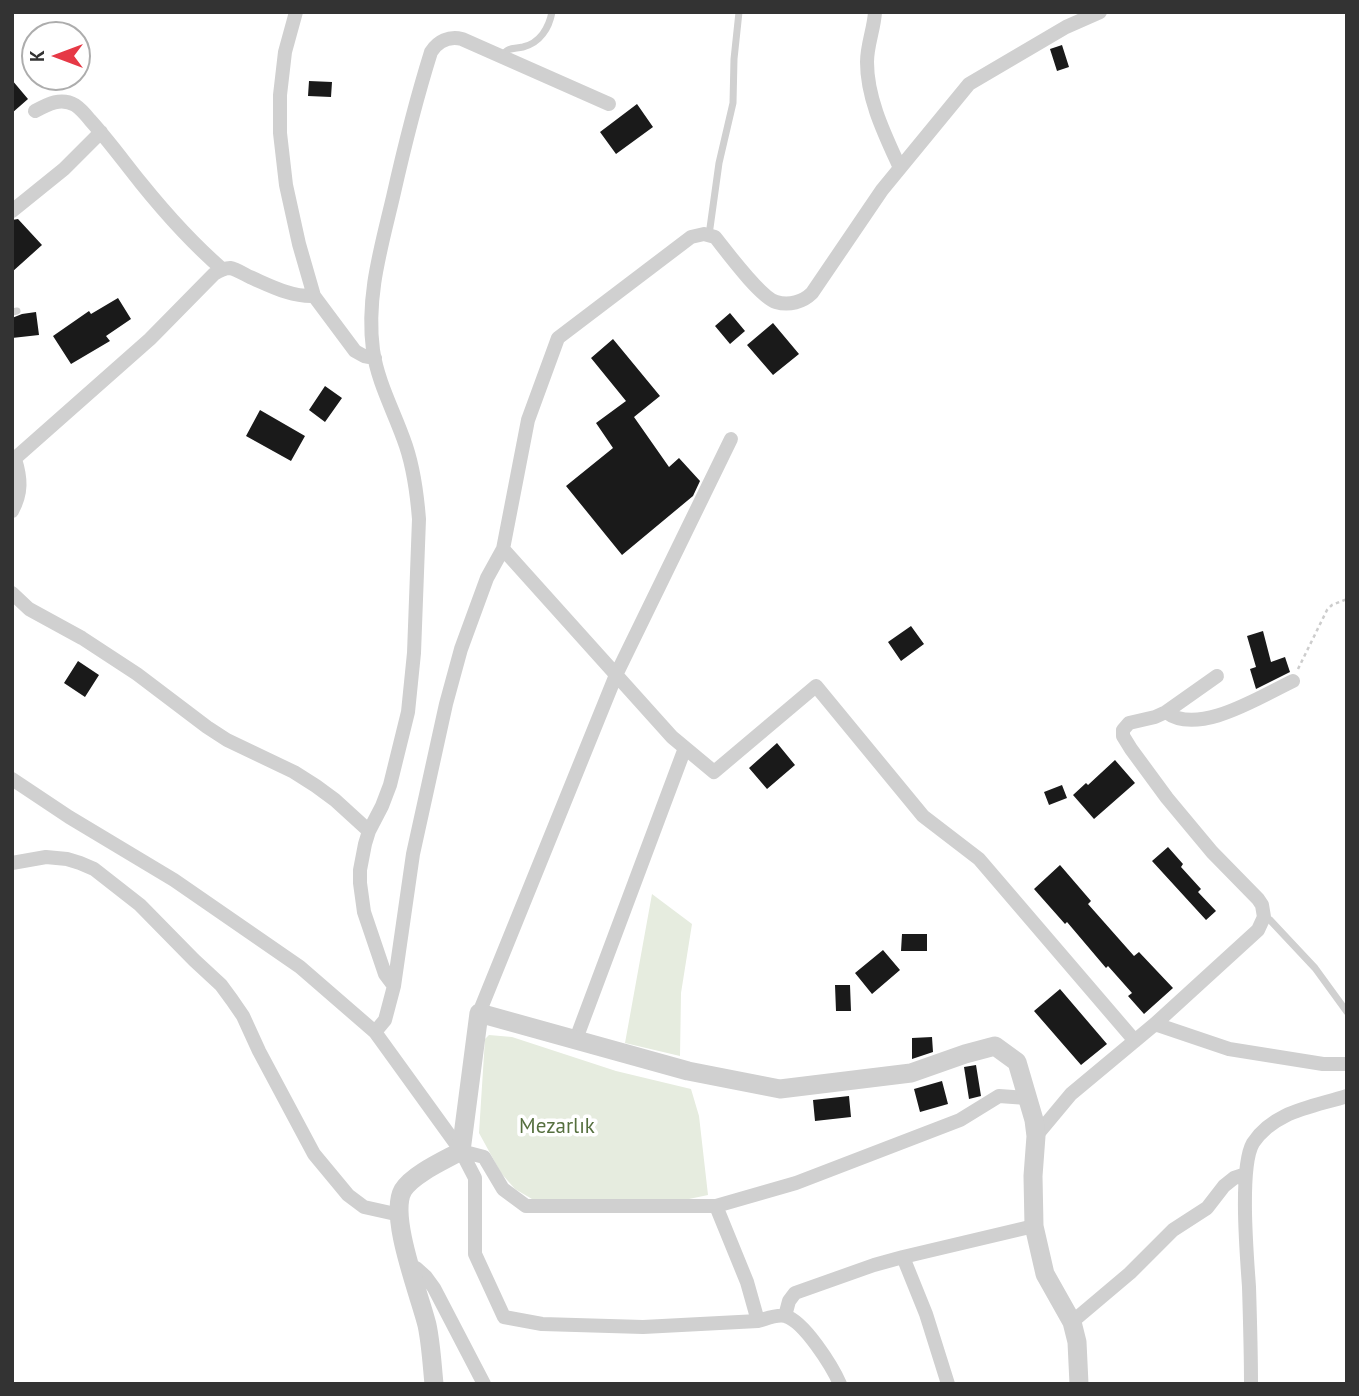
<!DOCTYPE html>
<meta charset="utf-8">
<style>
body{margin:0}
#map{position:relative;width:1359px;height:1396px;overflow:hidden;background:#fff;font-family:"PT Sans",sans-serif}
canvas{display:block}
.frame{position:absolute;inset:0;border:14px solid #333;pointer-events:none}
.north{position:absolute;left:21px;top:21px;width:70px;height:70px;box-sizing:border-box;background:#fff;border:2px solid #adadad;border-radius:50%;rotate:270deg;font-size:19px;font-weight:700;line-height:28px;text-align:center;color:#333}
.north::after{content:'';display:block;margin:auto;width:24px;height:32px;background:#e63946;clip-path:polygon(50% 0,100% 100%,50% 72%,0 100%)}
</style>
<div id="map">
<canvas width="1359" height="1396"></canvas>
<div class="frame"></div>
<div class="north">K</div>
</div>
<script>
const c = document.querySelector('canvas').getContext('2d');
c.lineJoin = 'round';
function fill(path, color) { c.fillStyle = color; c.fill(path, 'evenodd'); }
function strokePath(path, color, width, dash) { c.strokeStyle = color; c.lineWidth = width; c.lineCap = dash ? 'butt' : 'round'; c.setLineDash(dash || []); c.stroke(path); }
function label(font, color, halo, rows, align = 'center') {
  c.font = font + ' "PT Sans",sans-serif'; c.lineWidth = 7; c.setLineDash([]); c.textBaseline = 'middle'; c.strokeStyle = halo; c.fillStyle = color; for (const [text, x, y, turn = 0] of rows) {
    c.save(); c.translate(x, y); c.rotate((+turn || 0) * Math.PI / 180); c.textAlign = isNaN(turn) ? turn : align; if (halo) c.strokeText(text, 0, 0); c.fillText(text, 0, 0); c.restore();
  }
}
fill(new Path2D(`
 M652,894L692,924L681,993L680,1056L625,1043Z
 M489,1035L512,1037L616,1071L691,1089L699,1116L708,1195L689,1199H532L515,1189L501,1173L479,1133L485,1039Z`), '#e6ecdf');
fill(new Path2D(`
 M1062,45L1069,67L1057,71L1050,49Z
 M12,80L28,99L12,113Z
 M309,81L332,82L331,97L308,96Z
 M637,104L653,127L616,154L600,132Z
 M18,219L42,245L12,272V220Z
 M118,298L131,319L106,336L110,341L71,364L53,336L89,311L91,314Z
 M36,312L39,335L12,338V318L22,314Z
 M730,313L745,331L730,344L715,326Z
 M773,323L799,354L773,375L747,345Z
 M613,339L660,396L634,417L669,467L679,458L700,481L693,496L622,555L566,486L613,448L596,423L626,401L591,358Z
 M325,386L342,398L325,422L309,410Z
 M260,410L305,436L291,461L246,436Z
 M911,626L924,644L901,661L888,642Z
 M1263,631L1271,662L1285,657L1290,672L1256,689L1250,669L1256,667L1247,636Z
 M78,661L99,675L85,697L64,683Z
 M777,743L795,765L767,789L749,768Z
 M1115,760L1135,783L1094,819L1073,795L1086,783L1088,785Z
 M1062,785L1067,798L1049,805L1044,792Z
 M1168,847L1183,864L1181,867L1201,889L1198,892L1216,911L1206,920L1152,861Z
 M1060,865L1091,901L1088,904L1134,956L1139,952L1173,988L1144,1014L1128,996L1132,993L1108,966L1106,968L1067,922L1065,924L1034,889Z
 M902,934H927V951H901Z
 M883,950L900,970L872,994L855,973Z
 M835,985H850L851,1011H836Z
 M1060,989L1107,1044L1081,1065L1034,1011Z
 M932,1037L933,1052L912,1059V1038Z
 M976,1065L981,1096L969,1099L964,1067Z
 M942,1081L948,1104L920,1112L914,1089Z
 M849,1096L851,1117L815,1121L813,1100Z`), '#1a1a1a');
strokePath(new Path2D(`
 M1298,669L1327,610L1332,605L1347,599`), '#cdcdcd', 2.5, [3.5, 3.5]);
strokePath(new Path2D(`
 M502,56C508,47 513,49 523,47C540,43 549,28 552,12
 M709,235L719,163L733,103L734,59L739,12
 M12,312L17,311
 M1264,917L1270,920L1315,968L1347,1012`), '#d0d0d0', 7);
strokePath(new Path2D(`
 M296,12L285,52L280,95V133L286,185L299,244L314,296L355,351L364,356L375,358
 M875,12C874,29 867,45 867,62C867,99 885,135 900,168
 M35,111C48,104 61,97 75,105C81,109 86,115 90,120C109,141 124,162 141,183C166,214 192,243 222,269
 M12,211L64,169L101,132
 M12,461L150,339L214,274C219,271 224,268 230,268C236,269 244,274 250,277C271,286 291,297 314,296
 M12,511C22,493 21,478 15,459
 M503,549L528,420L558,338L691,237L704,234L715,237C727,252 760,297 776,302C789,306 803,302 812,293L882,190L969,84L1066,27L1100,12
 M12,593L29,609L82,638L137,674L207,727L227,740L294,772L316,786L335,800L369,831
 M1166,712C1198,737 1261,696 1293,681
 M12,779L69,817L174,880L300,967L375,1032
 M12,863L46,857L67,859L80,863L94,869L140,905L194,960L221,985L232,1000L243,1016L259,1051L314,1154L348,1195L364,1207L400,1215
 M394,986L385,974L364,912L360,883V870L365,844L369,831L382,806L390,785L408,712L414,653L419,519C417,494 414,470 406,446C395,413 378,384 373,350C366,297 381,248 393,197C404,148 416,100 431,52C438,41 449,36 462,39L609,104
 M479,1013L616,675L731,439
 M1155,1024L1229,1049L1323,1064H1347
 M576,1039L685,748
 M1036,1136L1071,1094L1155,1024L1258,930L1264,917L1262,905L1258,899L1212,852L1167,798L1131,749L1123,736V730L1129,723L1155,717L1166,712L1217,676
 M461,1151L375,1032L385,1020L394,986L413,854L446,704L461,649L487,578L503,549L672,737L714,772L816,686L923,816L979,859L1135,1041
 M716,1206L747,1282L758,1321
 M903,1257L926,1314L948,1384
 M409,1268H416L426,1277L434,1288L484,1384
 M785,1316L789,1301L795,1293L874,1265L903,1257L1034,1226
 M1072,1322L1130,1273L1173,1230L1207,1208L1224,1186L1234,1178L1246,1174
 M840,1384C832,1366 804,1321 785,1316C776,1314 766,1319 758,1321L643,1327L542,1324L504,1317L475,1254V1178L461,1151L484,1157L503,1189L526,1206H716L796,1183L960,1120L999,1096L1027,1098
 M1251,1384C1251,1352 1250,1319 1249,1287C1247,1257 1239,1167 1253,1143C1274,1111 1313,1107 1347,1096`), '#d0d0d0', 14);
strokePath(new Path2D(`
 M434,1384C432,1364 431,1344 427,1325C420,1296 388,1216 403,1190C413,1174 445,1160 461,1151L479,1013L688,1071L780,1089L911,1073L965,1054L995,1046L1017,1062L1034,1120L1036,1136L1033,1176L1034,1226L1045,1274L1072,1322L1077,1342L1079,1384`), '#d0d0d0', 19);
label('21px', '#56703f', '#fff', [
 ["Mezarlık",557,1127]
]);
</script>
